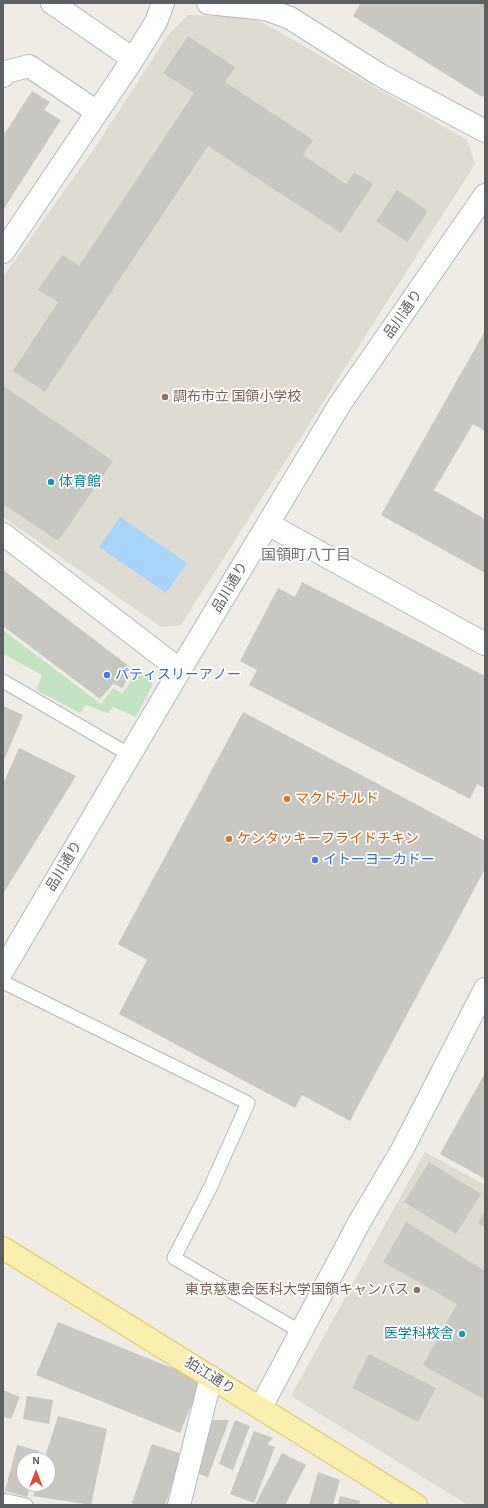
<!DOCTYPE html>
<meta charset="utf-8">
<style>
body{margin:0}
#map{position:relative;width:488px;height:1508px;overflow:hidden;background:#eeece4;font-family:"Alegreya Sans",sans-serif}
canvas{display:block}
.frame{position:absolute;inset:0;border:4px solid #5c6064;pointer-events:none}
.north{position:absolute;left:16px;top:1452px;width:40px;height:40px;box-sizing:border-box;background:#fff;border:1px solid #bebfc1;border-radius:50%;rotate:0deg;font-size:11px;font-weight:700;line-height:16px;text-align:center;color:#5c6064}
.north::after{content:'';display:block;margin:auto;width:14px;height:18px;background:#de4b3a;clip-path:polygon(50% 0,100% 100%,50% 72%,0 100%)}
</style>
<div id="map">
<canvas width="488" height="1508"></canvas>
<div class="frame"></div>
<div class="north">N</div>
</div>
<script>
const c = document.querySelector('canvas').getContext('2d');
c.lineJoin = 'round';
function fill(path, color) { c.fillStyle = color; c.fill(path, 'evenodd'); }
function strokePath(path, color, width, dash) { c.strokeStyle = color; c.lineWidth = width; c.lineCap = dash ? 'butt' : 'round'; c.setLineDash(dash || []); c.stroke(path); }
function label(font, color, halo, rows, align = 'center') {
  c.font = font + ' "Alegreya Sans","Noto Sans JP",sans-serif'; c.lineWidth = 3.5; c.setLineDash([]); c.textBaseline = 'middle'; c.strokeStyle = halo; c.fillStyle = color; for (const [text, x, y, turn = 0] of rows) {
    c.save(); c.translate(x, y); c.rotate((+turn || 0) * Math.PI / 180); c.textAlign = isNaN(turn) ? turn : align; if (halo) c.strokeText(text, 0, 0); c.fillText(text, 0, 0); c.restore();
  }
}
fill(new Path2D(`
 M188,15L253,17L467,140L475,164L181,625L161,627L3,517V277L92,152L169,34Z
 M425,1152L485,1185V1505H468L291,1396Z`), '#dedbd3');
fill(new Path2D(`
 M3,630L101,704L113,688L122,694L139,670L151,676L152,686L136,717L113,707L108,713L86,705L80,713L36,690L42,675L5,655L3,658Z`), '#c3e4c3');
fill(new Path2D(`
 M120,517L187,563L166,593L99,547Z`), '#a9d4f9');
fill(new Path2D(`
 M361,3H485V95L482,97L353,16Z
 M188,36L235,67L225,82L313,140L303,155L346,184L354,172L373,184L341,233L208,146L45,392L13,371L58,302L38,290L62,255L79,266L194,93L163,73Z
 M32,91L50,102L44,110L61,120L3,210V136Z
 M397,190L428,211L407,242L376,221Z
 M485,331V431L473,424L434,490L485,519V573L381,515Z
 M5,387L113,461L58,541L3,504V391Z
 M3,570L134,670L122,688L113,684L100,699L3,626Z
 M302,582L485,676V788L477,784L470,799L249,685L257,670L240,661L278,588L295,597Z
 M3,706L23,715L5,758L3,757Z
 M243,712L485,841V869L350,1121L302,1095L295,1108L119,1014L147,960L118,944Z
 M19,748L76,776L3,894V784Z
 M485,1073V1179L440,1154Z
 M429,1162L481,1194L456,1234L404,1202Z
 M485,1211V1227L478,1223Z
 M406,1222L485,1271V1400L423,1365L457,1304L383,1262Z
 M58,1322L202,1380L180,1433L36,1375Z
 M369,1354L436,1388L418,1422L352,1388Z
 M3,1390L20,1397L11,1419L3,1417Z
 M27,1396L53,1400L49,1424L23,1419Z
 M58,1416L107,1429L91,1505L33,1496L37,1484H48V1460H44Z
 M209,1420H229L208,1477L196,1473L203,1454H197Z
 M235,1420L250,1426L233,1470L219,1464Z
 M254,1431L273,1438L267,1444L275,1447L254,1503L230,1494Z
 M152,1444L182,1454L165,1505H137L132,1503Z
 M17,1445L39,1451L37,1460H24V1484H31L27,1497L5,1491Z
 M282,1453L306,1465L285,1505H255Z
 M318,1472L340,1480L333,1505H309Z
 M340,1496L360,1501L359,1505H338Z`), '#c9c7c2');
const service = new Path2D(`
 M3,681L130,755
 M3,982L248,1103L210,1188L174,1258L301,1332
 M3,1500L26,1505`);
const minor = new Path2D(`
 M52,3L133,59
 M208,3L266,9L290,18L380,75L485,131
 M3,76L6,72L29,66L97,112
 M3,252L133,59L156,22L163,3
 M179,1505L211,1377`);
const tertiary = new Path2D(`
 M268,524L485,644
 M3,534L180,670
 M3,970L180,670L340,404L485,195
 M261,1407L360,1221L402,1150L485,989`);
const primary = new Path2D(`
 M3,1248L416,1505`);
strokePath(service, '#b5b7bb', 15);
strokePath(minor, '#b5b7bb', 24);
strokePath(tertiary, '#b5b7bb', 24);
strokePath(primary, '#e8c663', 24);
strokePath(service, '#fff', 13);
strokePath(minor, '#fff', 22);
strokePath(tertiary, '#fff', 22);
strokePath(primary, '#faefae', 22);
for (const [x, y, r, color] of [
 [165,397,4,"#8d6e63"],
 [51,482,4,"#0f9aa8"],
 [107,675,4,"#3f7fe0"],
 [287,799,4,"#e8710a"],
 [229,839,4,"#e8710a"],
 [315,860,4,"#3f7fe0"],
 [417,1290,4,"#8d6e63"],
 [462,1334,4,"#0f9aa8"]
]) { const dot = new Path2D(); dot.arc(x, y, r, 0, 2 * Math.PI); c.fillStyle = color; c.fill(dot); strokePath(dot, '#fff', 1.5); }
label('14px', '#5c6064', '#fff', [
 ["品川通り",403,314,-55],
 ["品川通り",230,587,-59],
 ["品川通り",64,866,-59],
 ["狛江通り",210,1376,32]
]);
label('14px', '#785e54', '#fff', [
 ["調布市立 国領小学校",173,397],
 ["東京慈恵会医科大学国領キャンパス",409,1290,"right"]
], 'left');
label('14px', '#0d838f', '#fff', [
 ["体育館",59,482],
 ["医学科校舎",454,1334,"right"]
], 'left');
label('14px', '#366cbe', '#fff', [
 ["パティスリーアノー",115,675],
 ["イトーヨーカドー",323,860]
], 'left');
label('14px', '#c56008', '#fff', [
 ["マクドナルド",295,799],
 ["ケンタッキーフライドチキン",237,839]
], 'left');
label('15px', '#6d7176', '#fff', [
 ["国領町八丁目",306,555]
]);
</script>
